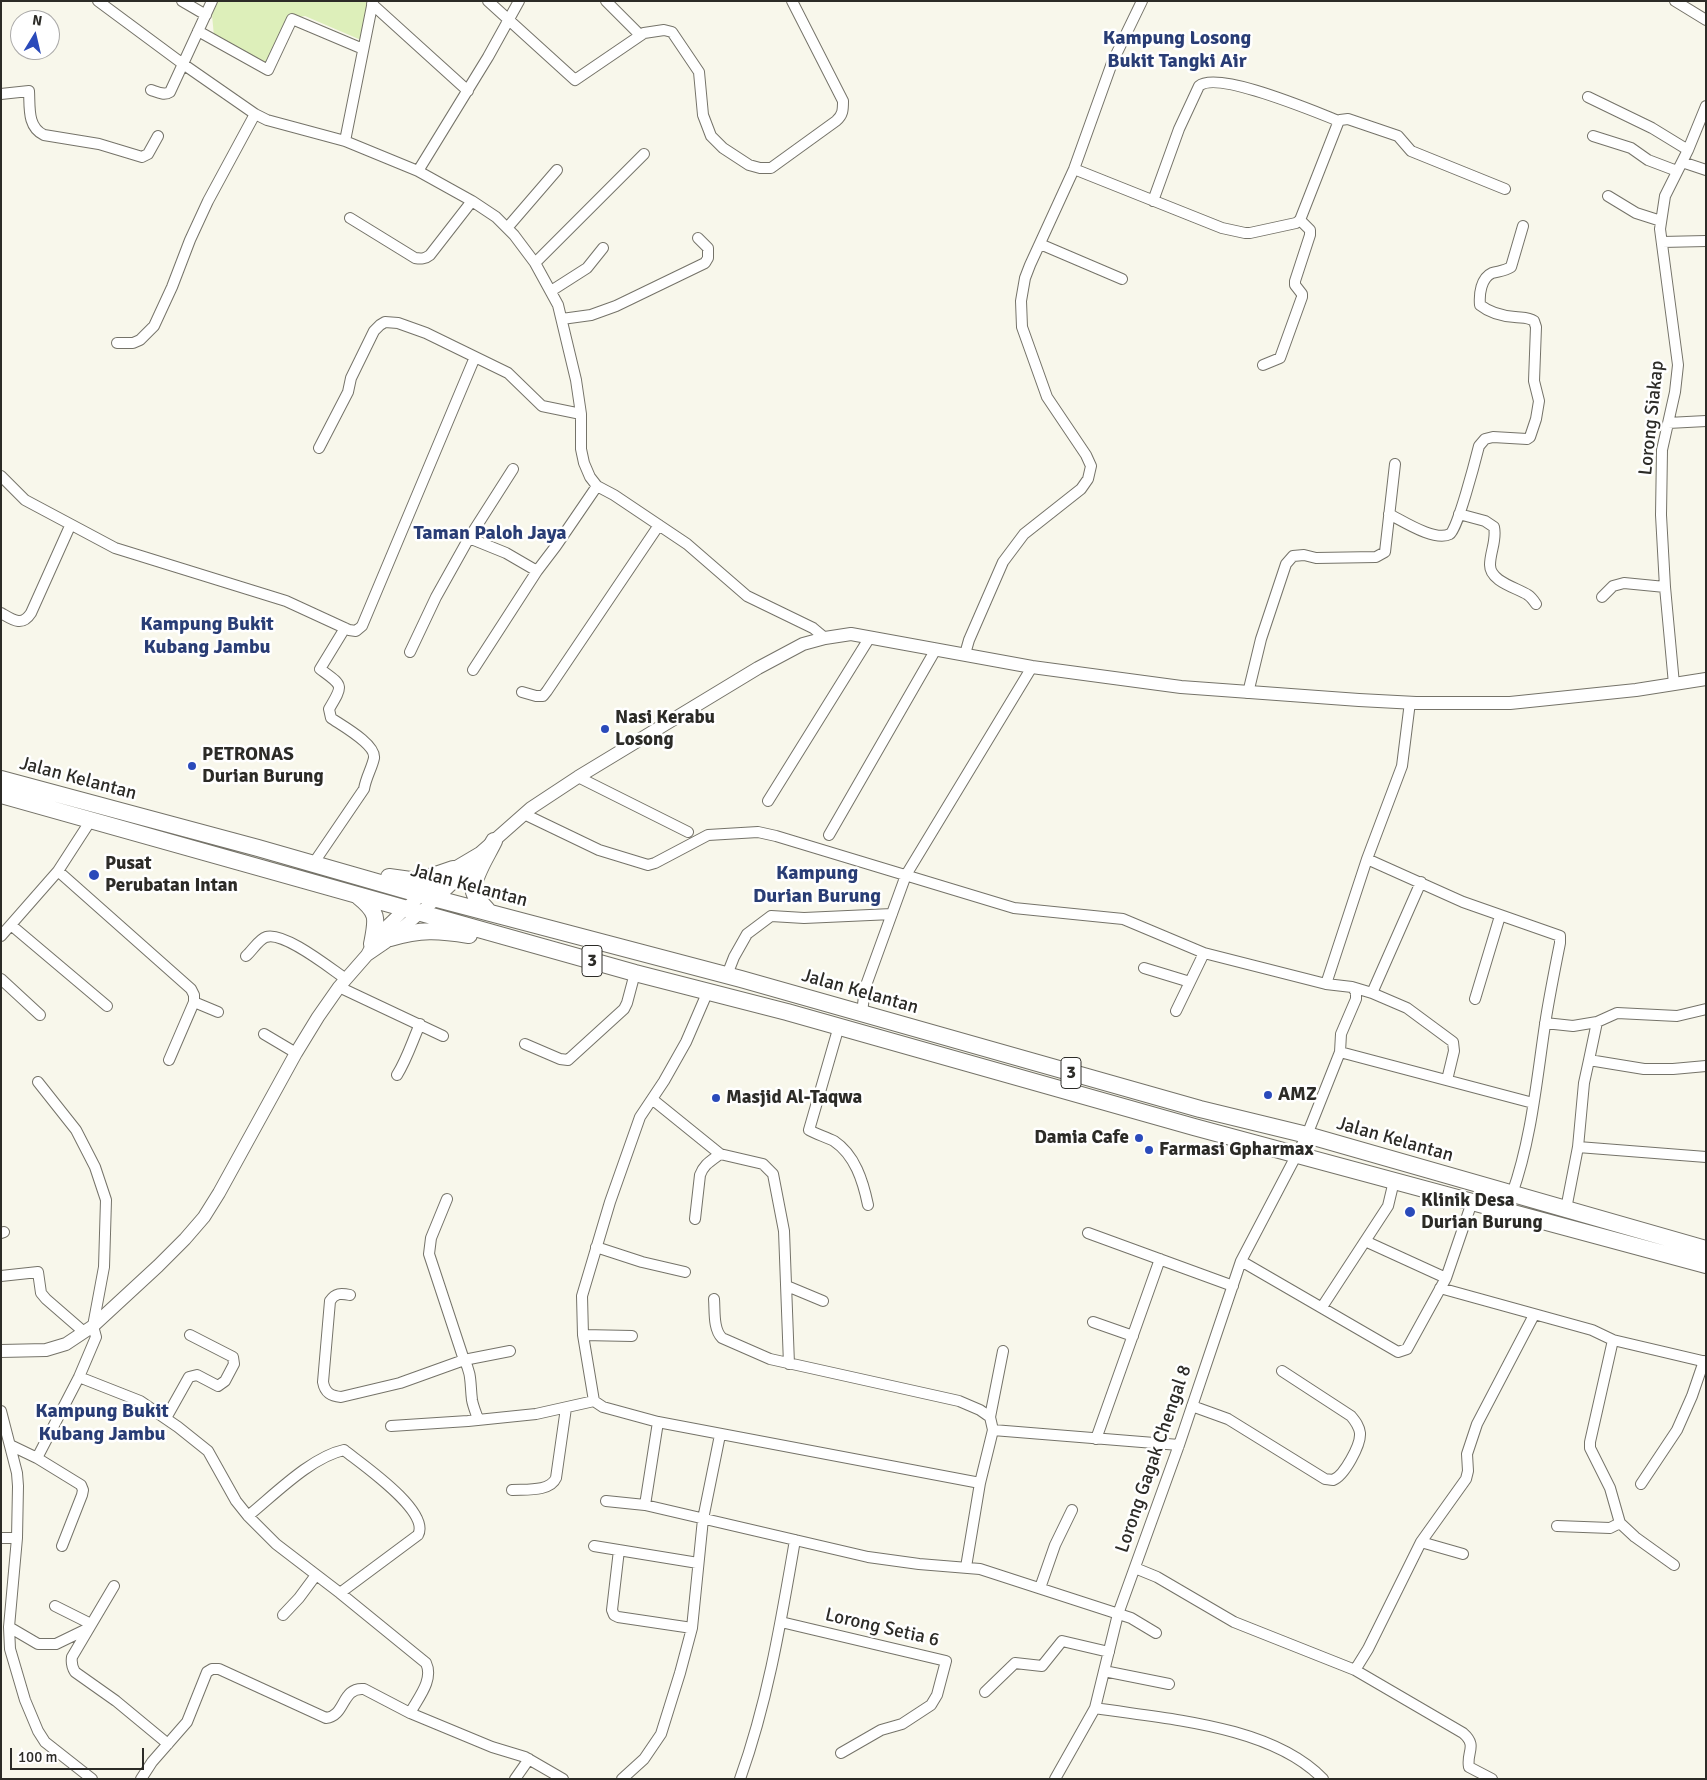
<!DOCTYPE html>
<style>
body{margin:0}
#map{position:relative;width:1707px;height:1780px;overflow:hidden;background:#f8f7eb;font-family:Signika,sans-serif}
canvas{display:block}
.frame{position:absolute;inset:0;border:2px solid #2c2b27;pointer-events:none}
.north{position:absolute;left:10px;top:10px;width:50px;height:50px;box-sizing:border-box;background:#fff;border:1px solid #abaaa9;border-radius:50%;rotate:9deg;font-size:14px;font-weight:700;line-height:20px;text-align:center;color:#2c2b27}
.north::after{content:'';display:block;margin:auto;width:18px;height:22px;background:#2a4aba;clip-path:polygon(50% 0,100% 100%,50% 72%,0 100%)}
.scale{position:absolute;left:10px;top:1748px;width:134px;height:22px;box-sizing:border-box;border:2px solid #2c2b27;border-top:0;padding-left:6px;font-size:15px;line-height:18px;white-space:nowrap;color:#2c2b27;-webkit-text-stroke:4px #fff;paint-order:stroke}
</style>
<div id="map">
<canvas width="1707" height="1780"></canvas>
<div class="frame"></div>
<div class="north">N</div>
<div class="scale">100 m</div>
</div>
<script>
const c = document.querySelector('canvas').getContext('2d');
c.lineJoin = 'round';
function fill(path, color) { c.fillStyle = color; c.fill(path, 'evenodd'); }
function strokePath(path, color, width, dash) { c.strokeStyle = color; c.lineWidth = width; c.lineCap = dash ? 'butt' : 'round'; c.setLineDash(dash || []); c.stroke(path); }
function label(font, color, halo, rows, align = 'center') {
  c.font = font + ' Signika,sans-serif'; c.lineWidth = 5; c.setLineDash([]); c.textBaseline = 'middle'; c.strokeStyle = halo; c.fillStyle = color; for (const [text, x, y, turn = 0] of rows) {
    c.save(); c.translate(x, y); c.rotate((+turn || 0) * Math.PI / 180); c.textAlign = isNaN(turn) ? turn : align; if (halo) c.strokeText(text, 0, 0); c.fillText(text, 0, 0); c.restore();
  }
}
fill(new Path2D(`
 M218,1H368L361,40L305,16L287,19L268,64L214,36L212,15Z`), '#ddefba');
const minor = new Path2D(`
 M98,1L183,64L255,114L267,120L345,141L418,171L472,201L496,217L514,235L535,263L558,305L576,380L581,414V449L584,463L590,477L597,486L614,495L687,544L747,596L813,628L825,638
 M182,1L206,15
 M488,1L575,80L644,33L664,30L672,32L699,72L703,115L711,136L723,148L749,165L760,168H771L836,121C843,115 843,110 843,101L792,1
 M606,1L640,35
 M1675,1L1706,20
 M372,4L468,91
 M198,31L268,70L292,19L363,49
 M151,90C157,92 164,96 170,92L212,1
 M1,94L29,91C30,107 27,127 44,135L99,144L142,157L148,154L158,136
 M1588,97L1652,128L1688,150
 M1593,136L1631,148L1648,160L1677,171
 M345,141L373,1
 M1682,162L1706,170
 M1074,169L1222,228L1245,233H1250L1296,223L1300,220L1338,123L1340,120L1348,119L1398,136L1411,151L1505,189
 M418,171L488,57L519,1
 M1608,196L1636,213L1661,221
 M1153,201L1179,129L1199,86C1218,70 1315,112 1339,121
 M350,218L415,258C421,259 425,259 430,255L472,201
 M507,228L557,170
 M1662,242L1706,241
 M1040,244L1122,279
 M535,263L644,154
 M551,291L587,268L603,248
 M562,319L591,315L616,306L705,263L708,258V248L698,238
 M117,343H133L140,340L154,326L172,287L190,240L208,201L255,114
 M1263,365L1280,358L1302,297V294L1295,285V281L1310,235V230L1300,220
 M1668,423L1706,421
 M319,448L348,392L351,378L374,331L380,325L385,322L398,323L426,333L508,373L542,406L581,414
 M1,476L25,500L115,548L286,601L349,630L356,631L362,626L475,357
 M1389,514C1403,521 1435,542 1450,534C1457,531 1476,458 1479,446L1485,439L1493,437L1527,439L1530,437L1536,419L1539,401L1534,381L1536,327L1534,321C1528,317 1522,318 1515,317C1502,316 1490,313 1480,305C1479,294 1481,278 1492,273C1499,271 1505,271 1511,267L1523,226
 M1459,514L1485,521L1494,527C1497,540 1490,552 1490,565C1490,582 1518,588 1528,595C1531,597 1534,601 1536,604
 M469,538L506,553L537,571
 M1602,597L1613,586L1624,583L1665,587
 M1,613C13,620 22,627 31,613L70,526
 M410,652L436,597L469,538L513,469
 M965,654L969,640L1003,562L1024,534L1081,489L1088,479L1091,466L1086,455L1047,397L1022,327L1021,301L1025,278L1030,265L1074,169L1112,63L1142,1
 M473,670L537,571L556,546L597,486
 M1674,684L1665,587L1661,515L1662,450L1675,392L1678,365L1660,229L1665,196L1688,150L1706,106
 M522,692L536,696H543L547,691L659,525
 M1248,693L1261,639L1286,564L1293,556L1304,555L1316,558L1376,557L1385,552L1395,464
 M578,777L688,832
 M768,801L870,637
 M524,814L599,850L648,865L655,863L708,835L758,832L776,836L1014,908L1123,919L1204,953L1326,984L1352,987L1372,993L1407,1008L1453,1042L1454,1051L1447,1080
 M829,835L936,649
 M1367,859L1463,902L1560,936V943C1555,968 1550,993 1546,1018C1537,1076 1532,1138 1512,1194
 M313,864L364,789C366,777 372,768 374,758C376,744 341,725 331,718L329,709C344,684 343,686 320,669L345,628
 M58,871L191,989L194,995V1002L169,1060
 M11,925L107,1006
 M1,936L58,871L91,820
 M246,956C252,951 259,939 266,937C284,931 331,969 346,979
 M1144,968L1190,982
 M727,975L734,957L747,934L771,916L804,918L892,914
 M1,979L40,1015
 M1326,984L1367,859L1402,766L1410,702
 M339,987L443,1036
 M1372,993L1421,882
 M1475,999L1500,916
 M194,1002L218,1012
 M1176,1011L1204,953
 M862,1013L865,988L906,875L1032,667
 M1545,1023L1573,1026L1597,1022L1617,1013L1677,1016L1706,1009
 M839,1026L809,1130C816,1134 826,1137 834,1141C855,1155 863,1181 868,1205
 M264,1034L296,1053
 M525,1044L560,1059L568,1060L624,1009L627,1003L635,973
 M1340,1052L1533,1103
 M1589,1060L1597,1022
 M397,1075C407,1059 412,1042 420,1024
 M652,1099L720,1154L763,1164L773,1174L784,1231L789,1364
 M1578,1147L1706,1157
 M447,1199L431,1238L429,1254L464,1360C472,1373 470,1385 472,1400C473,1406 476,1413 478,1419
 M1566,1209L1578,1147L1584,1083L1589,1060L1644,1069H1673L1706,1066
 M695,1219L700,1175C704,1164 711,1161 720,1154
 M1,1233L4,1232
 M1088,1233L1233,1286
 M1365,1241L1446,1278
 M596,1247L642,1262L685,1272
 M1241,1261L1398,1352L1407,1349L1446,1278L1472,1202
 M1,1276L38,1272L41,1293L46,1299L84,1332
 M787,1286L823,1301
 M1440,1288L1592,1330L1613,1340L1706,1362
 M350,1295C341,1293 335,1293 330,1301L323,1382C325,1393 331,1396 341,1397L400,1383L464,1360L510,1351
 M714,1299C715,1311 713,1329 722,1338L770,1359L959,1401L980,1410L990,1417L993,1430L980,1483L966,1567
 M1322,1307L1388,1206L1394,1181
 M1093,1322L1133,1336
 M583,1335L632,1336
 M79,1377L140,1401L178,1427L208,1451L236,1501L248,1516L276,1544L340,1593L426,1663C434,1680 418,1698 410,1713L492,1747L525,1757L563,1779
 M594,1401L583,1335L582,1296L610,1202L640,1117L664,1081L686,1042L708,991
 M1192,1406L1228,1419L1325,1479C1327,1479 1330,1480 1333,1480C1344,1476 1361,1445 1360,1433C1359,1426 1356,1422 1351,1416L1282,1371
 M1,1411L17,1473L18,1486L17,1538L9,1627L10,1649L25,1700L38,1731L45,1742L92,1779
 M990,1417L1003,1351
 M166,1418L189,1377L197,1375L218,1386L225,1381L234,1364L233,1357L190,1335
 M391,1426L468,1421L536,1414L594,1401L603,1407L658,1422L980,1483
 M993,1430L1179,1445
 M1096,1439L1160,1259
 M10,1445L37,1458L81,1485L83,1490L82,1495L62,1546
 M37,1458L79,1377L96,1337L93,1326L104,1267L106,1200L95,1167L76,1130L38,1082
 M1641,1484L1677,1430L1692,1396L1704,1361
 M512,1490C525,1489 550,1492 556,1478L566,1408
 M606,1501L645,1505L868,1557L919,1564L980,1569L1131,1618L1156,1633
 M645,1505L658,1422
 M248,1516C274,1495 311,1457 344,1450C360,1463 431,1511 418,1535L340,1593
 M1620,1523L1635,1537L1674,1565
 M1557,1526L1610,1528L1620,1523L1610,1488L1590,1448V1442L1613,1340
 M1,1538H17
 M1421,1542L1466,1479L1468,1471L1467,1454L1477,1424L1534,1315
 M594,1546L698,1563
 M619,1550L612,1610L614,1615L618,1617L692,1628
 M1135,1568L1157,1577L1234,1622L1355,1670L1368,1649L1421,1542L1463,1554
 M114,1586L72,1657C71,1663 72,1667 75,1672L116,1701L168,1744
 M1040,1588L1055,1545L1072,1510
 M55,1606L91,1624
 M283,1615L299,1598L316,1575
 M781,1622L946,1661L937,1695L931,1705L902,1724L881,1730L841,1753
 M9,1627L38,1644H56L89,1628
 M1355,1670L1463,1733C1478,1746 1466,1752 1469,1767L1492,1779
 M1104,1671L1169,1684
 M985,1692L1015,1663L1042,1666L1062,1641L1109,1652
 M1095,1708C1165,1719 1271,1725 1323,1779
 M141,1779L152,1762L187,1722L207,1672L212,1669H219L326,1718C346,1716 341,1687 364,1689L410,1713
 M515,1779L529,1759
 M622,1779L644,1759L661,1734L680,1673L692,1628L703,1519L720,1435
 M740,1779C768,1701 781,1621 795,1540
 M1055,1779L1095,1708L1118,1614L1179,1445L1241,1261L1307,1135L1340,1052L1341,1034L1356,999V992L1352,987`);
const tertiary = new Path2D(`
 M367,955L378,935L406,908L453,869L480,853L531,808L578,777L758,668L803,644L825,638L851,634L1032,667L1181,687L1359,700L1416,703H1510L1636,690L1706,679
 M1,1351L46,1350L66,1344L93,1326L158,1266L185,1239L204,1217L219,1193L296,1053L318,1017L339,987L367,955L386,942L436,899L472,865L477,857`);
const trunk = new Path2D(`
 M1,779L258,848L422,895L741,979L1200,1109L1307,1135L1706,1249
 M1,795L635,973L787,1012L1194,1127L1706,1265
 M389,877L418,881L453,869
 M358,896C379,913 377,918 372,944
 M488,911C484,906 476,899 474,892C471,879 488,854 494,841
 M390,938C421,929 438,930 469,935`);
strokePath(minor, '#757369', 12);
strokePath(tertiary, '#757369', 14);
strokePath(trunk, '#757369', 18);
strokePath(minor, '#fff', 10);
strokePath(tertiary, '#fff', 12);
strokePath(trunk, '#fff', 16);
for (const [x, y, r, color] of [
 [605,729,5,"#2a4aba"],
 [192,766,5,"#2a4aba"],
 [94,875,6,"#2a4aba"],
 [1268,1095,5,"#2a4aba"],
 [716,1098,5,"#2a4aba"],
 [1139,1138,5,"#2a4aba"],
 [1149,1150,5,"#2a4aba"],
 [1410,1212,6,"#2a4aba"]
]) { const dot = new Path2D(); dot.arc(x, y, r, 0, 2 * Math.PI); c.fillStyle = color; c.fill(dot); strokePath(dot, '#fff', 2); }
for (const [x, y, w] of [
 [592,961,20],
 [1071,1073,20]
]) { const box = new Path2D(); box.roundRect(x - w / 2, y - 15.5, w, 31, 4); c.fillStyle = '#fff'; c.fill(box); strokePath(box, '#2c2b27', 1); }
label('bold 18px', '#2c2b27', null, [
 ["3",592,961],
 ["3",1071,1073]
]);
label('19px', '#2c2b27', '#fff', [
 ["Lorong Siakap",1652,418,-84],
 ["Jalan Kelantan",78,779,15],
 ["Jalan Kelantan",469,886,15],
 ["Jalan Kelantan",860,992,16],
 ["Jalan Kelantan",1395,1140,16],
 ["Lorong Gagak Chengal 8",1154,1459,-71],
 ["Lorong Setia 6",882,1628,13]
]);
label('bold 19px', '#2c2b27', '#fff', [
 ["Nasi Kerabu",615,718],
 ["Losong",615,740],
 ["PETRONAS",202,755],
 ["Durian Burung",202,777],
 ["Pusat",105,864],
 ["Perubatan Intan",105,886],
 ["AMZ",1278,1095],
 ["Masjid Al-Taqwa",726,1098],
 ["Damia Cafe",1129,1138,"right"],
 ["Farmasi Gpharmax",1159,1150],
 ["Klinik Desa",1421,1201],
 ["Durian Burung",1421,1223]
], 'left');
label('bold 20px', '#293d75', '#fff', [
 ["Kampung Losong",1177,39],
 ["Bukit Tangki Air",1177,62],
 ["Taman Paloh Jaya",490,534],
 ["Kampung Bukit",207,625],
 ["Kubang Jambu",207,648],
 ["Kampung",817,874],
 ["Durian Burung",817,897],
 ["Kampung Bukit",102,1412],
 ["Kubang Jambu",102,1435]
]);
</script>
